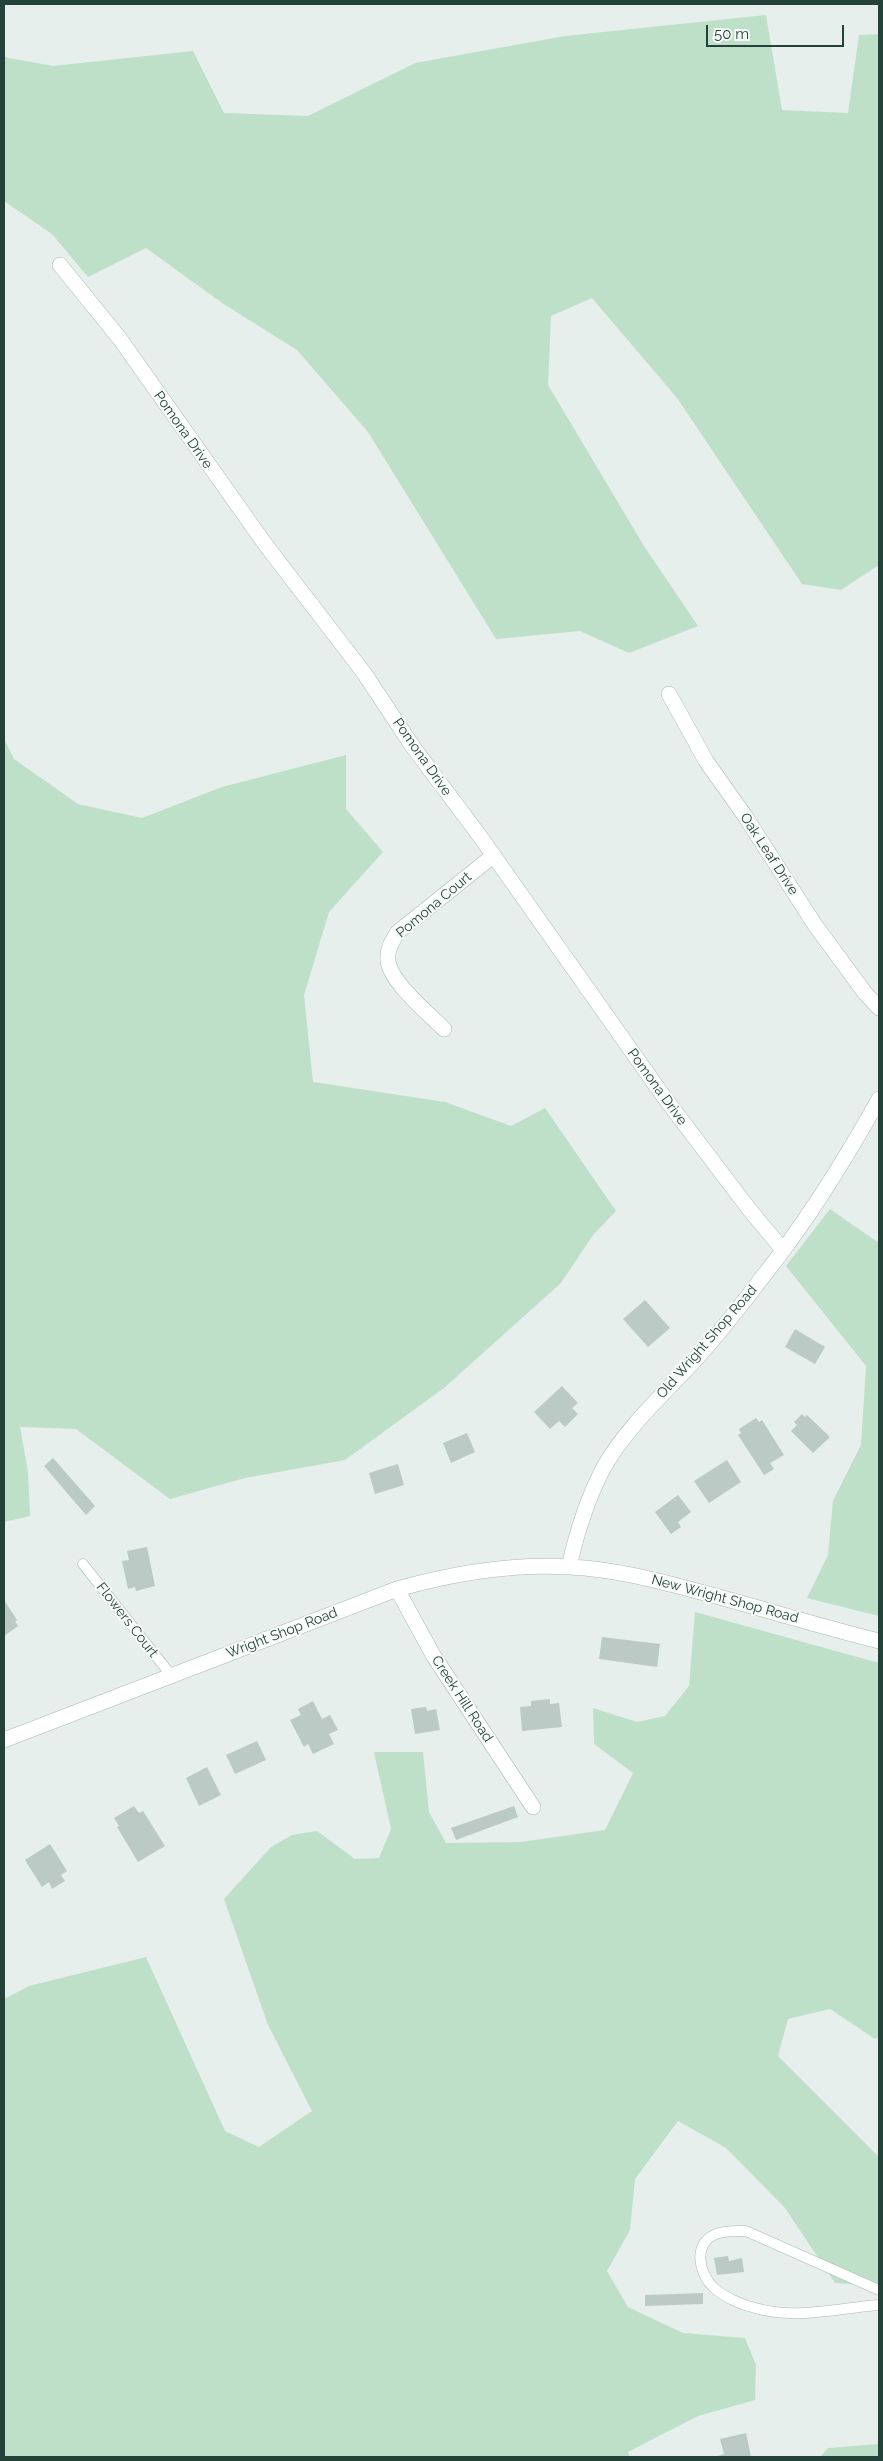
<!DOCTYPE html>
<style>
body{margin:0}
#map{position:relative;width:883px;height:2461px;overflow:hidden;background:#e6efeb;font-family:Raleway,sans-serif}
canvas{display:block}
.frame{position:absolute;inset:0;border:5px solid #24423a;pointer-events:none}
.scale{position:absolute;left:706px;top:25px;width:138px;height:22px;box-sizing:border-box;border:2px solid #24423a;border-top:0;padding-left:6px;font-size:15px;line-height:18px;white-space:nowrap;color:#24423a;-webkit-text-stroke:4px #f7fbf9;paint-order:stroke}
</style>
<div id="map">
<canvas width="883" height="2461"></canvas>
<div class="frame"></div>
<div class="scale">50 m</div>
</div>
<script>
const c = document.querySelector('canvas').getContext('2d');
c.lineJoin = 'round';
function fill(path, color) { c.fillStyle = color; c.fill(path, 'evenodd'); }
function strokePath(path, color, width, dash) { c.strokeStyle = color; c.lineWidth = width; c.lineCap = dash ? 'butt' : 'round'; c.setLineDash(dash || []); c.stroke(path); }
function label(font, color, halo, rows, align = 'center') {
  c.font = font + ' Raleway,sans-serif'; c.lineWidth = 4; c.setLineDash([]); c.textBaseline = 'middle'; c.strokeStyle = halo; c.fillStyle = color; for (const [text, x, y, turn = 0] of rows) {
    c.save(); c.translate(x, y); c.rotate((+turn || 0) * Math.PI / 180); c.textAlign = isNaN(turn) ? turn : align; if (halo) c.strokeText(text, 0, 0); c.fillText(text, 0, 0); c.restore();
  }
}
fill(new Path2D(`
 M766,15L782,110L848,113L859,35L879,34V565L841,590L802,584L677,398L592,298L551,316L548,385L644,546L698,626L629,653L580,631L496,639L368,432L297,350L222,303L146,248L88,277L52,234L4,201V57L53,66L193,51L224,113L308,116L415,63L565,36Z
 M4,739L14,759L78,804L142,818L222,787L346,755V809L383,852L329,912L304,995L313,1082L445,1102L511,1126L545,1108L616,1211L593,1235L561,1283L444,1388L345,1460L245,1478L170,1499L76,1429L20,1427L28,1472L30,1516L4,1522Z
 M830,1209L879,1243V1616L807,1598L828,1555L833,1501L861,1445L866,1366L786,1266Z
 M695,1612L879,1663V2036L875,2039L830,2009L788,2019L778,2056L879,2157V2286L835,2283L785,2208L726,2148L678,2121L635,2179L630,2230L607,2271L628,2307L683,2333L745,2338L756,2365L755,2400L698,2416L628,2452L630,2457H4V1999L29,1986L146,1957L225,2131L259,2147L312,2111L268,2025L224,1899L271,1847L292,1835L317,1831L355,1859L379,1858L391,1829L374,1752H423L429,1812L446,1843L521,1842L605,1830L633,1773L594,1744L593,1708L637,1722L665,1716L689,1686Z
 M879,2444V2457H820L828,2448Z`), '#bfe0c8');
fill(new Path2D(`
 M645,1300L670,1328L648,1347L623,1319Z
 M795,1329L825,1347L815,1364L785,1347Z
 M562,1386L578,1403L572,1408L578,1414L565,1427L559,1421L550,1429L534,1412Z
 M802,1414L805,1417L807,1415L830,1437L813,1453L791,1431L797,1425L794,1422Z
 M756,1418L759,1422L762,1420L784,1455L770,1463L774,1469L764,1475L738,1435L741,1433L739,1429Z
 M467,1433L475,1452L451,1463L443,1443Z
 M53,1458L95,1506L86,1515L44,1466Z
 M727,1460L741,1482L709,1503L694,1481Z
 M398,1464L404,1485L375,1494L369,1473Z
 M678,1495L691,1512L678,1522L681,1527L671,1534L655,1512Z
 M147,1547L155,1586L136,1591L135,1587L128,1589L122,1561L129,1560L127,1551Z
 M4,1600L17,1620L15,1621L18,1626L4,1636Z
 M602,1637L660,1644L657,1667L599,1659Z
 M550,1699V1704L559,1703L562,1727L522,1731L520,1707L531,1706V1701Z
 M313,1701L322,1719L330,1715L338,1730L329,1734L334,1744L313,1754L308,1744L304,1747L290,1720L301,1715L298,1709Z
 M426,1707L427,1711L436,1709L440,1730L415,1734L411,1709Z
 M257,1741L266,1760L235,1774L226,1755Z
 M207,1767L221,1795L199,1806L186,1778Z
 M134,1806L139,1813L143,1811L165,1846L138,1862L117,1827L119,1826L114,1818Z
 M514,1806L518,1817L456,1840L451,1828Z
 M50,1844L67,1871L61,1875L65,1881L52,1889L49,1882L42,1887L25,1860Z
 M728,2256L729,2261L742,2258L744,2272L717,2275L714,2258Z
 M703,2293V2304L645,2306V2295Z
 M746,2433L751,2457H714L724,2454L720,2439Z`), '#bbcac4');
const service = new Path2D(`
 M83,1564L171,1675
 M879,2290L746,2231C737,2231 725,2230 716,2234C692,2244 699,2273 714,2288C724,2297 742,2305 755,2308C796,2320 838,2308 879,2305`);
const minor = new Path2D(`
 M60,265L120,339L265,544L364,673L413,747L479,835L664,1097L749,1209L783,1250
 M669,694L706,761L745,816L815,925L865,993L879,1008
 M444,1029C429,1014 389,981 388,960C387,949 392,941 398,932L493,856
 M397,1589L433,1655L533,1807`);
const tertiary = new Path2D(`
 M569,1567C577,1531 587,1499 604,1467C629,1423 671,1388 704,1350C724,1327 743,1303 761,1279C806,1223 844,1162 879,1099
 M4,1740L397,1589C454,1573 511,1563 570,1567C612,1569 652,1579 693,1590C755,1606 817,1626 879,1641`);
strokePath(service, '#a8b8b2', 11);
strokePath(minor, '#a8b8b2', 16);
strokePath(tertiary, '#a8b8b2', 16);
strokePath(service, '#fff', 10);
strokePath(minor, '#fff', 15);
strokePath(tertiary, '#fff', 15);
label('14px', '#24423a', '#f7fbf9', [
 ["Pomona Drive",183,430,55],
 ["Pomona Drive",422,757,55],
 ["Oak Leaf Drive",769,854,57],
 ["Pomona Court",434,905,-40],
 ["Pomona Drive",657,1087,54],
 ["Old Wright Shop Road",707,1342,-49],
 ["New Wright Shop Road",725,1599,15],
 ["Flowers Court",127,1620,52],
 ["Wright Shop Road",282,1633,-21],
 ["Creek Hill Road",462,1699,57]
]);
</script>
